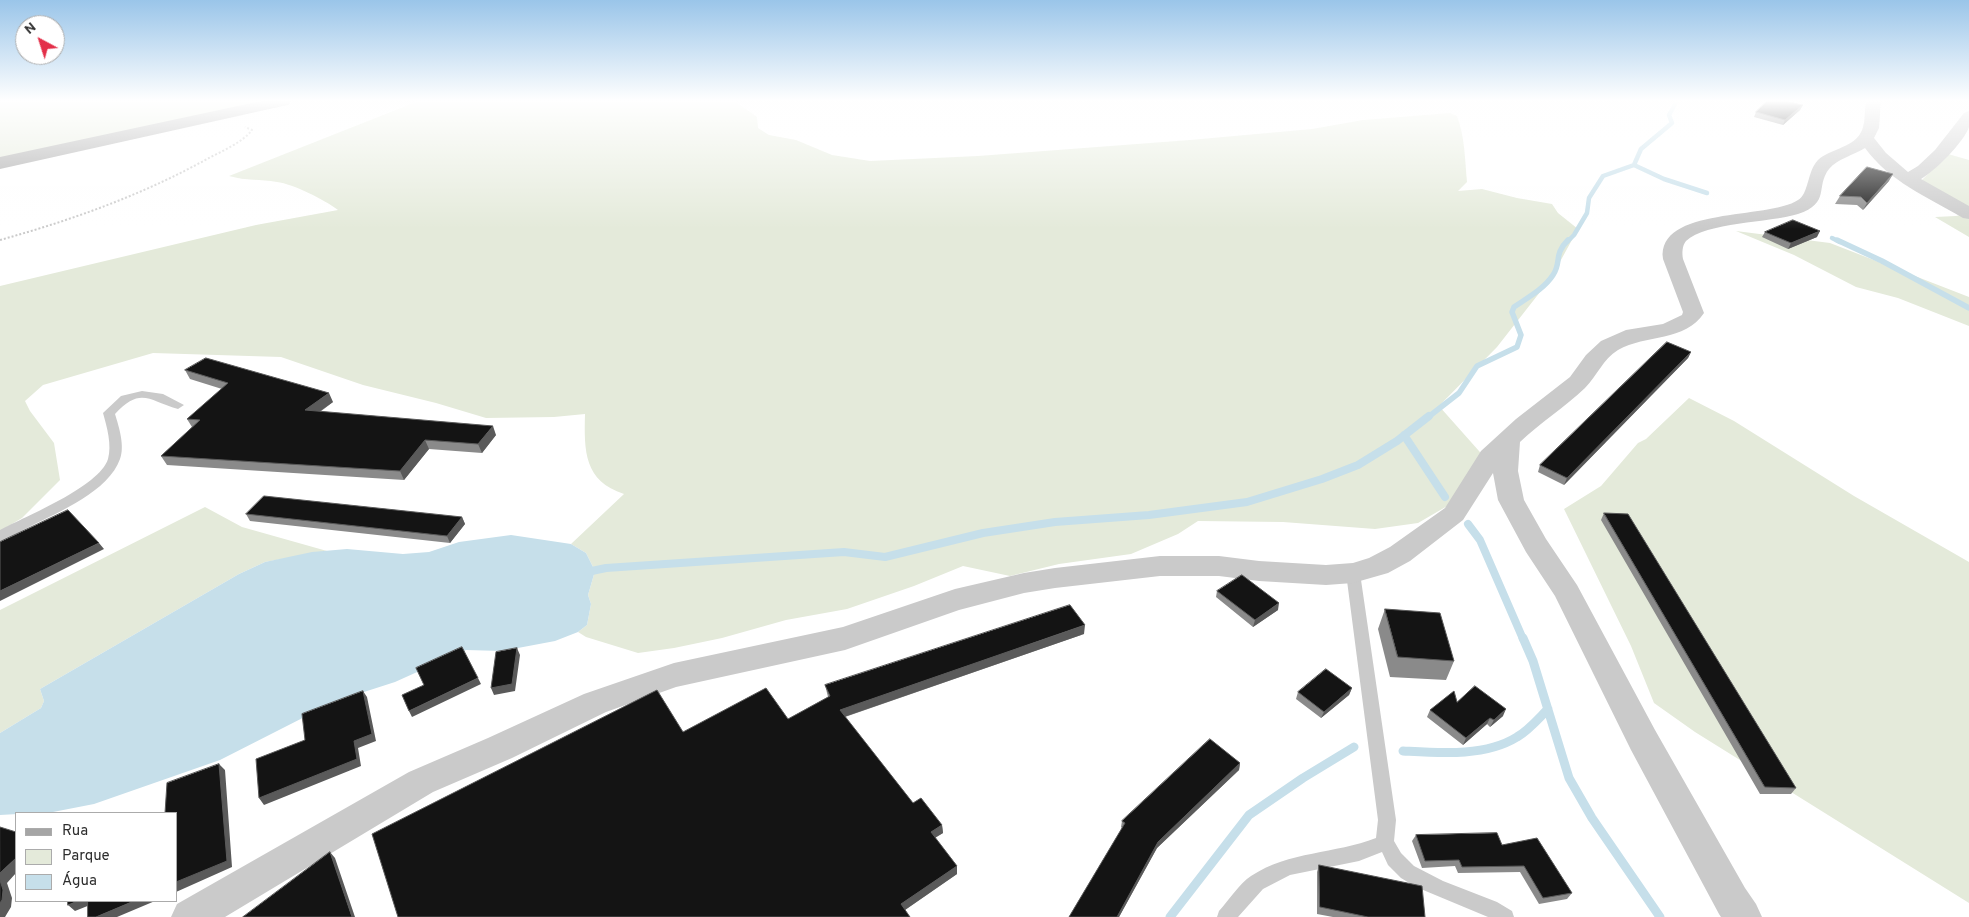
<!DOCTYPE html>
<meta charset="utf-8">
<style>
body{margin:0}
#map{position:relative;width:1969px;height:917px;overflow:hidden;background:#fff;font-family:Overpass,sans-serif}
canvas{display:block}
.legend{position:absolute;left:15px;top:812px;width:162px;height:90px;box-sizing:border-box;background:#fff;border:1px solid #ababab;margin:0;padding:6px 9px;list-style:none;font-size:15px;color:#2d2d2d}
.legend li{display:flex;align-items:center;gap:10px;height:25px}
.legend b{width:25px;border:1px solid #ababab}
.north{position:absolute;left:15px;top:15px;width:50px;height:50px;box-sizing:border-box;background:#fff;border:1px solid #ababab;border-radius:50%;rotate:320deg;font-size:14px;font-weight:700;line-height:20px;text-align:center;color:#2d2d2d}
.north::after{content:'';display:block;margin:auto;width:18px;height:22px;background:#e32f49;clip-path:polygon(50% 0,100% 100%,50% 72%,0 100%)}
</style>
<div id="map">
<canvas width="1969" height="917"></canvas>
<ul class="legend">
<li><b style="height:6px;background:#a5a5a5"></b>Rua</li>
<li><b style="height:14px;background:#e4eada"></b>Parque</li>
<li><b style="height:14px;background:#c6dfea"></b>Água</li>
</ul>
<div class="north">N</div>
</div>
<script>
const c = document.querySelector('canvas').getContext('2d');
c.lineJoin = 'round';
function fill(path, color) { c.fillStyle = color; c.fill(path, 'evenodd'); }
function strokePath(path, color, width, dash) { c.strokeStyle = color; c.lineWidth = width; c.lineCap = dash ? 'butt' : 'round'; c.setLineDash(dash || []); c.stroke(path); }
fill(new Path2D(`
 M0,101H269L218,114L0,161Z
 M415,101H735L757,117L758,128L769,135L796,140L832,155L870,161L978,156L1190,140L1312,129L1363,120L1450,113L1457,116C1465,137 1465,161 1467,182L1458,191L1482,189L1517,198L1552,204L1558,213L1578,229L1551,278L1497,347L1439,406L1487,460L1449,505L1418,523L1375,529L1283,522L1198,521L1178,534L1131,554L1059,564L1010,576L963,566L914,586L847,609L786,620L722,638L674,648L638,653L586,637L578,632L587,625L591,604L588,595L595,571L586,553L571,544L624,494C584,481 584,451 585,414L554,417L486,418L436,403L363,385L281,357L153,353L43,385L25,401L30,411L54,443L60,480L22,518L0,531V286L256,225L338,210C325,200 293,184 277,182C260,179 247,181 229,176L416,102Z
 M1948,154L1969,160V208L1920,182Z
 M1969,213V237L1935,217L1956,216Z
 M1736,231L1830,243L1969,297V326L1898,298L1856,287L1794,255Z
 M1689,398L1734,421L1854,496L1969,562V903L1695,732L1654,703L1631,646L1564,509L1601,486L1638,443L1646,439Z
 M205,507L242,527L327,551L265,562L239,574L40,689L44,701L41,708L0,733V610Z`), '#e4eada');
fill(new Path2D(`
 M511,535L571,544L586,553L595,571L588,595L591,604L587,625L578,632L555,641L502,651L466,650L395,682L336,701L220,760L94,804L53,812L0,815V733L41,708L44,701L40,689L239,574L265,562L312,552L347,549L403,554L429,552L459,542Z`), '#c6dfea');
strokePath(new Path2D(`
 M1634,165L1641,149L1672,123L1669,115L1677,101
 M1832,238L1840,242
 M1567,242L1574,235L1587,213L1589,198L1603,176L1634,165L1664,179L1707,193`), '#c6dfea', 4.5);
strokePath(new Path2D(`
 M1837,240L1882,261L1969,308
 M1427,418L1459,393L1477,366L1517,347L1521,335L1512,312L1514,307C1527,298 1544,289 1553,275C1562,262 1553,255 1568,240`), '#c6dfea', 5.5);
strokePath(new Path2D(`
 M1404,435L1445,497
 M1468,524L1480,540L1523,639
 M587,572L606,568L844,552L885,557L983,533L1055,522L1149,515L1247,502L1322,479L1358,465L1397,441L1429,416`), '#c6dfea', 8);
strokePath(new Path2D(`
 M1523,638L1533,661L1569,778L1592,818L1660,917
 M1403,751C1439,753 1485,757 1517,737C1529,730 1538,719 1548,709
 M1170,917L1249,815L1303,778L1354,747`), '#c6dfea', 9);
strokePath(new Path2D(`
 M0,240C72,220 142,195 207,159C222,151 242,143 252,130L245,127`), '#cacaca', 2, [2, 2]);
fill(new Path2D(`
 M142,391L163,394L184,405L178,409C149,401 141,386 115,414C119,427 125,446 120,459C109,491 59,512 31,526C21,531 11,538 0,541V530C26,516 99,487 108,459C112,445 107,427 103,413L121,396Z
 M1353,568L1358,569L1360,573L1396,820L1394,841L1401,853L1414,866L1443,881L1497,902L1512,911L1514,917H1488L1416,887L1401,878L1388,865L1382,852L1359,861L1290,875L1263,889L1238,917H1217L1219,911C1229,900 1239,884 1251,876C1289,851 1335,854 1376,838L1378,820L1346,573L1348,569Z`), '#cacaca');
fill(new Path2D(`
 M1866,101H1881L1879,128L1874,138L1886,153L1908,172L1918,166L1935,150L1964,113L1969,111C1969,116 1969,123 1969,127C1964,142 1935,171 1921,179L1969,206V219L1963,218C1927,197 1889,181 1865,148C1854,155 1837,159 1829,169C1815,187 1831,203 1798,214C1769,223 1706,222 1686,241C1682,246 1682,253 1683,259L1704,313C1685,342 1646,334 1618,350C1603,359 1597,376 1585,388C1565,407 1540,423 1520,442L1518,471L1524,500L1546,539L1577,585L1655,730L1745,888L1756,904L1762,917H1721L1719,914L1631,750L1555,596L1526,552L1498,500L1493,473L1463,520L1410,561L1388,573L1353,583L1326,585L1259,581L1219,576H1160L1055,588L1024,593L959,610L845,650L676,687L606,712L512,758L433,792L225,917H171L177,904L409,772L488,738L584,694L674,663L843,627L955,589L1024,573L1055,568L1160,556H1219L1259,561L1326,565L1353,563L1369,558L1390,547L1445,508L1481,451L1516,419L1570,377L1586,355L1601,341L1626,330L1663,324L1682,315L1683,312L1663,259C1657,206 1768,220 1798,200C1809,194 1807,171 1818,160C1830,149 1851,148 1860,134C1866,125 1864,112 1866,101Z`), '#cacaca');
fill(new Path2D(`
 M261,101H291L289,105L283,106L0,169V157Z`), '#a5a5a5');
fill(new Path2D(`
 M1803,105L1800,110L1783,125L1754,117L1756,112Z
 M1889,181L1863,210L1857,205L1835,204L1840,196Z
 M1765,232L1817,237L1788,249L1762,237Z
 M1691,352L1688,358L1564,485L1538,472L1540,465Z
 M185,370L333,402L320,412L496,435L482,453L429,449L404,480L167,465L161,456L192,427L187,419L222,389L190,379Z
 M1604,513L1796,788L1791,794H1760L1601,520Z
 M246,514L462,517L465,524L450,543L250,521Z
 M1217,591L1278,610L1253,627L1216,597Z
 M1385,609L1454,661L1446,680L1390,677L1378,629Z
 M1084,634L845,717L913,803L942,825L943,833L935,838L957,866V874L905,910L683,732L788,719L828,697L825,685Z
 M1352,688L1349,695L1321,718L1296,699L1298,692Z
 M1430,710L1503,716L1490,727L1487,724L1463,745L1427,717Z
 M1240,763L1239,770L1157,848L1119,917H1069L1122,828L1121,827L1122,821Z
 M1416,835L1502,845L1572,893L1567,899L1539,904L1520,872L1458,873L1455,866L1422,868L1412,841Z
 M1319,865L1425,917H1333L1317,914V872Z`), '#8a8a8a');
fill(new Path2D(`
 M1803,105L1800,110L1783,125L1785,120Z
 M1893,174L1889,181L1863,210L1867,203Z
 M1820,231L1817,237L1788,249L1791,243Z
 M1691,352L1688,358L1564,485L1567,478Z
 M329,393L333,402L309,419L305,410Z
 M493,426L496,435L482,453L478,444Z
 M425,440L429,449L404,480L400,471Z
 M462,517L465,524L450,543L447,536Z
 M99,543L104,549L0,601V591Z
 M1279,603L1278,610L1253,627L1255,620Z
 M1085,625L1084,634L841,718L840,710Z
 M517,648L520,655L515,691L494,695L491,688Z
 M478,678L481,684L412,717L409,711Z
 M1352,688L1349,695L1321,718L1324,712Z
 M363,691L367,697L376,741L358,748L361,766L264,805L259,798Z
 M1506,709L1503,716L1490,727L1494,720Z
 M1490,718L1487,724L1463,745L1466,738Z
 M1240,763L1239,770L1157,848L1119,917H1117L1158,842Z
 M219,764L225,770L232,867L176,892V882Z
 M942,825L943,833L931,840V832Z
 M330,852L335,858L355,917H352Z
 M16,858V873L7,883L12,898L11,907L5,917H0V873Z
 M957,866V874L902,912L901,904Z
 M78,901H92L95,903L75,911L68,905Z
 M134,901H155L117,917H96Z`), '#5a5a5a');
const building = new Path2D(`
 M1767,101H1785L1803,105L1785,120L1756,112Z
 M1867,167L1893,174L1867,203L1861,197L1840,196Z
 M1793,220L1820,231L1791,243L1765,232Z
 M1667,342L1691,352L1567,478L1540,465Z
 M206,358L329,393L305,410L493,426L478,444L425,440L400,471L161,456L200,420L187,419L228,383L185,370Z
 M264,496L462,517L447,536L246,514Z
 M68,510L99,543L0,591V542Z
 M1604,513L1628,514L1796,788L1765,787Z
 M1242,575L1279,603L1255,620L1217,591Z
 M1070,605L1085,625L840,710L913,803L921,798L942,825L931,832L957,866L901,904L910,917H398L372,834L657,690L683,732L766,688L788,719L830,696L825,685Z
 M1385,609L1440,613L1454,661L1398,657Z
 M462,647L478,678L409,711L402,695L424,685L416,668Z
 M517,648L512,684L491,688L496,652Z
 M1326,669L1352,688L1324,712L1298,692Z
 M1475,686L1506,709L1494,720L1490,718L1466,738L1430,710L1454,691L1457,702Z
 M363,691L372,734L354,741L357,759L259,798L256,759L305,740L302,714Z
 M1210,739L1240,763L1158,842L1117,917H1069L1125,823L1122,821Z
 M219,764L227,861L176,882V813H165L167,783Z
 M0,827L16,832V858L0,873Z
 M1497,833L1502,845L1537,838L1572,893L1543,898L1524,866L1462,867L1459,860L1425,861L1416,835Z
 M330,852L352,917H243Z
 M1319,865L1422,886L1425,917H1368L1320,907Z
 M0,880L3,890L2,900L0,903Z
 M68,901H78L68,905Z
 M88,901H134L96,917H88Z`);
fill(building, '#141414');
strokePath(building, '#5a5a5a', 1);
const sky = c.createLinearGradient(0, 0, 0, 229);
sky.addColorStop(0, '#9ac5e9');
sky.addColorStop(0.44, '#fff');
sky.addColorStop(1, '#ffffff00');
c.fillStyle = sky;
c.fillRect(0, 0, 1969, 229);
</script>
